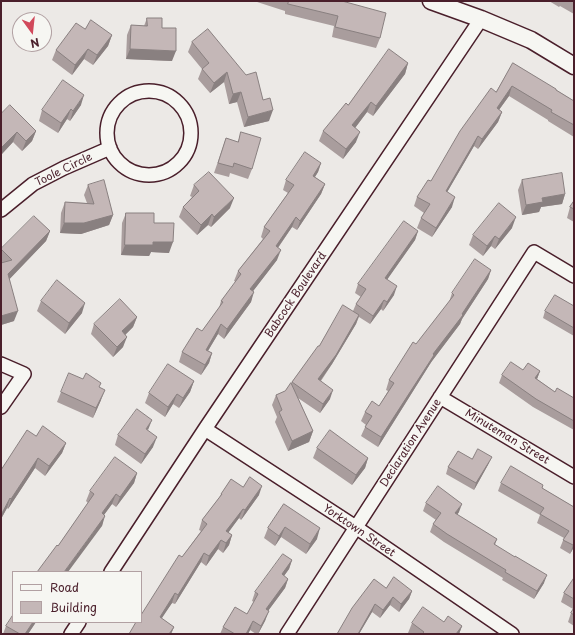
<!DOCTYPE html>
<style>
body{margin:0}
#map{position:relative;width:575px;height:635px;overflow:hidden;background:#ece9e6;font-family:"Playpen Sans",sans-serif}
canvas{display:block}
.frame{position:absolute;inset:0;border:2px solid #4a1f2b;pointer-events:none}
.legend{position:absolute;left:12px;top:571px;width:130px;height:52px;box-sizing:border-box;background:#f6f6f2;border:1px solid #b1a0a2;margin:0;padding:5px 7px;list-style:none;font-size:12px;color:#4a1f2b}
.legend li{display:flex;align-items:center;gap:8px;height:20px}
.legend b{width:20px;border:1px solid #b1a0a2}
.north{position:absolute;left:12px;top:12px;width:40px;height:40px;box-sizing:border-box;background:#f6f6f2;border:1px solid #b1a0a2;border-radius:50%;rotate:165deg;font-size:11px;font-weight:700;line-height:16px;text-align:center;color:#4a1f2b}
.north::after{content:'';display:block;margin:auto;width:14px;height:18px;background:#d1495b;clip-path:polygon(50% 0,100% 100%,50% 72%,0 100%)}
</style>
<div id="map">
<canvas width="575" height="635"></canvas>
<div class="frame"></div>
<ul class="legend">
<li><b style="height:5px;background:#f6f6f2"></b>Road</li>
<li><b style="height:11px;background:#c4b7b7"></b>Building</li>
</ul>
<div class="north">N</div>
</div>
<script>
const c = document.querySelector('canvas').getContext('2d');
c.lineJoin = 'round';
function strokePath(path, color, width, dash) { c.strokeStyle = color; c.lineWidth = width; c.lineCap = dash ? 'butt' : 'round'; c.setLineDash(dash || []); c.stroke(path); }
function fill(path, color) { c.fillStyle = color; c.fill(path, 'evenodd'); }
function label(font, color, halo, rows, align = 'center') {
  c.font = font + ' "Playpen Sans",sans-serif'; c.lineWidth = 3; c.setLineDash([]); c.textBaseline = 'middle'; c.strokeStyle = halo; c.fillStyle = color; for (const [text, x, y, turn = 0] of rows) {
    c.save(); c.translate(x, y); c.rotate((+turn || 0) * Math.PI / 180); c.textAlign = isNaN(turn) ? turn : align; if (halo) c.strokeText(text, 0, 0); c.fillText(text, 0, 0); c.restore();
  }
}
const minor = new Path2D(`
 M107 133a42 42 0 1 1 84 0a42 42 0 1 1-84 0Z
 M1,210L33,184L64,168L110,148
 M1,364L24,374L1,407
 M440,397L574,477
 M205,429L357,528L512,634
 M111,572L205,429L481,19
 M71,634L79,622
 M287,634L534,252L574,276`);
const major = new Path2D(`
 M431,1L481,19L531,40L574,66`);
strokePath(minor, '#4a1f2b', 16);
strokePath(major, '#4a1f2b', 19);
strokePath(minor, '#f6f6f2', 13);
strokePath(major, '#f6f6f2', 16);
fill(new Path2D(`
 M254,1H342L380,38L376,48L332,37L334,26L285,14V11Z
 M549,1H574V14L560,6L559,7Z
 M147,18L162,28L172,61L126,59L127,35L131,25L144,26Z
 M85,29L112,35L108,46L93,65L84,59L72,75L52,60L56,50Z
 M208,29L269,121L244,127L237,102L229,104L224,82L210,93L198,79L202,69L188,52L192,42Z
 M408,63L405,74L373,116L367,112L355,128L356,142L343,159L319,141L323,131L348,105Z
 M513,63L574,101V137L548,121V120L509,96L499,110L502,112L498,122L478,149L474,146L447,192L452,207L432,237L417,228L421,218L424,213L414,206L417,197L431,181L496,92Z
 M81,105L70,121L67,119L58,133L39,121L42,110Z
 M1,114L36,131L32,141L22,151L13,142L1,155Z
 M241,132L252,169L248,179L230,173L229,177L214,173L226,138L238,142Z
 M321,163L318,172L315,177L325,184L321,194L297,230L292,227L278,248L277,260L253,291L251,302L224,339L218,334L208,351L212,353L209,363L201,375L179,362L182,352L202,331L219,308L221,301L236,282L234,281L238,271L263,239L261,237L264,227L288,193L283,190L286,180Z
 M522,180L565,194L562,204L541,207L539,212L522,215L518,190Z
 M88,185L113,215L109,225L81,234L60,233L61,213L65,202L87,203L84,195Z
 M194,185L230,208L211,227L208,225L197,235L179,217L183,207L192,197L190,196Z
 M574,201V222L567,218L570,207Z
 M126,213L154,223L169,253L151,252L149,256L121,255L122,223Z
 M512,228L495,249L491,246L483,256L469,245L473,235Z
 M50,231L46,241L9,279L14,321L1,325V249Z
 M418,231L415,240L387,279L394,295L383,311L381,309L370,324L359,317L356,324L332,364L321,381L330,399L320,413L298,398L313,431L309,442L288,451L275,422L277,417L272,405L276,395L285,391L319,346L353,311L356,304L361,297L355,293L358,284Z
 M491,270L488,279L462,319L460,324L432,361L430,364L378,447L361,436L366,425L361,421L365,412L379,406L388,391L386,390L389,380L449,302L452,293Z
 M41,301L82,313L65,334L37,311Z
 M574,306V336L543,318L545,311Z
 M137,317L133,327L125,335L123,347L113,357L91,334L94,324Z
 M540,371L537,379L555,392L574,398V430L533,407L499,383L502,375Z
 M194,381L190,392L179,408L173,404L165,417L145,403L149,393Z
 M99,387L101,400L93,418L57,402L61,392Z
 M148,430L153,447L141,464L115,445L118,435Z
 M36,436L66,443L62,453L45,476L35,468L8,509L7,508L1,519Z
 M317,448L368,458L365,468L352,485L313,458Z
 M489,463L474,490L446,474L448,467Z
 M137,473L134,483L116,507L112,504L104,515L102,526L58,546L88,503L86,501L90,491Z
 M501,483L542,488L574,507V547L570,554L560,548L564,538L537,523L540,515L498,491Z
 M243,487L259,495L241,520L239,518L228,532L232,535L229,545L223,553L218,549L206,566L201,562L175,604L172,603L161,618L174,627L171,634H129L182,557L201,531L199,530L202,520L219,498L221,494Z
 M426,503L459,512L457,515L497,539L495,545L544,583L534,599L502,580L503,578L444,542L430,532L433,524L436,520L423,511Z
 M284,504L317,539L306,554L281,537L275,546L264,538L268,528Z
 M292,560L289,569L284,576L288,579L285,588L268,611L265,621L258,634H256L250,630L248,634H220L223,627L247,614L254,602L252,601L255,592Z
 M574,578V626L568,622L571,613L573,609L561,602L564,593Z
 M386,588L412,591L409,599L399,612L390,605L380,618L372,612L359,634H337Z
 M13,622H36L28,634H3L6,626Z
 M444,622L462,626L459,634H409L408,633L412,623Z`), '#a99d9d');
fill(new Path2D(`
 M112,35L108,46L93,65L97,55Z
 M88,49L84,59L72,75L75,65Z
 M130,49L176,51L172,61L126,59Z
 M408,63L405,74L373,116L376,106Z
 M227,72L224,82L210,93L214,83Z
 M512,86L509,96L493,118L497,108Z
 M241,92L237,102L229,104L233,94Z
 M84,95L81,105L70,121L73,111Z
 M371,102L367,112L349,136L352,125Z
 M71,109L67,119L58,133L61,123Z
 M273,110L269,121L244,127L248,117Z
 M502,112L498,122L478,149L482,139Z
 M36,131L32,141L22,151L26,141Z
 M17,132L13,142L1,155V148Z
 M360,132L356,142L343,159L346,149Z
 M478,136L474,146L442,201L446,191Z
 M321,163L318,172L309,186L313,176Z
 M325,184L321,194L297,230L300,221Z
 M565,194L562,204L541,207L539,212L522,215L526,205L542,198Z
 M455,197L452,207L432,237L436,228Z
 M234,198L230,208L211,227L214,217Z
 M212,214L208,225L197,235L201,225Z
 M113,215L109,225L81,234L60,233L64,223Z
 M296,217L292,227L272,256L276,246Z
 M516,217L512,228L495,249L499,239Z
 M50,231L46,241L4,285L8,274Z
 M418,231L415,240L382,287L385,278Z
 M495,236L491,246L483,256L487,246Z
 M153,242H173L169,253L151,252L149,256L121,255L125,245Z
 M281,250L277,260L247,299L250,289Z
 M491,270L488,279L462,319L460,324L432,361L430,364L378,447L381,437L433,354L462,314Z
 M397,286L394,295L383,311L387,302Z
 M254,292L251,302L224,339L227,329Z
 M384,300L381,309L370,324L373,316Z
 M85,303L82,313L65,334L69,323Z
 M18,311L14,321L1,325V316Z
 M359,315L356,324L332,364L315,388L318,379Z
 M137,317L133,327L118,342L122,331Z
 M221,324L218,334L203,359L206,350Z
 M127,337L123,347L113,357L117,347Z
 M212,353L209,363L201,375L205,365Z
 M540,371L537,379L535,378Z
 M194,381L190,392L179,408L183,398Z
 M105,390L101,400L93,418L96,408Z
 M333,390L330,399L320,413L323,404Z
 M177,394L173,404L165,417L168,407Z
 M152,420L148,430L146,429Z
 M313,431L309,442L288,451L292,441Z
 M157,437L153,447L141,464L145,454Z
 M66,443L62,453L45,476L49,466Z
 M492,457L489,463L474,490L476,483Z
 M38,458L35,468L8,509L11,499Z
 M368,458L365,468L352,485L356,475Z
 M137,473L134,483L116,507L120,497Z
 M262,486L259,495L241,520L245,510Z
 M116,494L112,504L98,523L102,513Z
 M10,498L7,508L1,519V515Z
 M462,504L459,512L452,521L455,513Z
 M243,509L239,518L223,540L226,531Z
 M105,516L102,526L68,572H64Z
 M285,527L281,537L275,546L279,536Z
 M320,528L317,539L306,554L310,544Z
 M232,535L229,545L223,553L226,543Z
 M221,540L218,549L206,566L209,556Z
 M574,544V547L570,554L573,545Z
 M204,553L201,562L175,604L178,595Z
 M292,560L289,569L278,584L282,574Z
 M547,575L544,583L534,599L537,591Z
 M288,579L285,588L262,619L266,609Z
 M412,591L409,599L399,612L401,604Z
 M175,593L172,603L156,627L160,617Z
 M393,597L390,605L380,618L383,610Z
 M375,604L372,612L359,634H358Z
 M269,611L265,621L258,634L261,626Z
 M253,621L250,630L248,634H246Z
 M33,622H36L28,634H25Z
 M462,626L459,634H456Z
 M174,627L171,634H169Z`), '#898080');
const building = new Path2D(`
 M289,1H342L386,13L380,38L335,27L338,16L288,4Z
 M147,18H162V28H176V51L130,49L131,25L147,26Z
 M91,20L112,35L97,55L88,49L75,65L56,50L76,23L85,29Z
 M208,29L246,75L256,72L263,100L270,98L273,110L248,117L241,92L233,94L227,72L214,83L202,69L209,63L192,42Z
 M389,49L408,63L376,106L371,102L352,125L360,132L346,149L323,131L346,103L348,105Z
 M513,63L556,89V90L574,101V125L551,112L552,110L512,86L497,108L502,112L482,139L478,136L446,191L455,197L436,228L421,218L430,204L417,197L428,180L431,181L460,131L491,88L496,92Z
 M63,80L84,95L73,111L71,109L61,123L42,110Z
 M10,105L36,131L26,141L17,132L1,148V114Z
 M241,132L261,138L252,169L234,163L233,167L218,163L226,138L238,142Z
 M305,152L321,163L313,176L325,184L300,221L296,217L276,246L281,250L250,289L254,292L227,329L221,324L206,350L212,353L205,365L182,352L197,328L202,331L223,302L221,301L241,274L238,271L270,231L264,227L294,185L286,180Z
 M209,172L234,198L214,217L212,214L201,225L183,207L199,191L194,185Z
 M562,173L565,194L542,198L543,202L526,205L522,180Z
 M104,180L113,215L84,223H64L65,202L94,204L88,185Z
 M574,201V209L570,207Z
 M499,203L516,217L499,239L495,236L487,246L473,235Z
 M126,213H154V223H174L173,242H153V245H125Z
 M34,216L50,231L8,274L18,311L1,316V263L12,260L1,249Z
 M404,221L418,231L385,278L397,286L387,302L384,300L373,316L356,304L366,289L358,284Z
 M475,259L491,270L462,314L463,315L433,354L434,355L381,437L365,427L372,416L365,412L372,401L379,406L394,383L389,380L413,342L416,344L454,295L452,293Z
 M57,280L85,303L69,323L41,301Z
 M555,295L574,306V328L545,311Z
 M120,299L137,317L122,331L127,337L117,347L94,324Z
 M343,305L359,315L336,355L318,379L333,390L323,404L292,382L318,346H319Z
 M511,362L523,370L528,363L540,371L535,378L555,392L557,388L574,398V421L536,399L502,375Z
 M168,364L194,381L183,398L177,394L168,407L149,393Z
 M69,373L83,379L86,373L101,383L99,387L105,390L96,408L61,392Z
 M291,383L313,431L292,441L279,412L282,410L276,395L285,391Z
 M137,409L152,420L146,429L157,437L145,454L118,435Z
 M43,426L66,443L49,466L38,458L11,499L10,498L1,515V470L27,430L36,436Z
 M330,430L368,458L356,475L317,448Z
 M478,449L492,457L476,483L448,467L458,451L472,459Z
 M115,457L137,473L120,497L116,494L102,513L105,516L64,572H37L57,545L58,546L94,494L90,491Z
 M511,466L543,485L542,488L574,507V544L573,545L563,540L569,531L540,514L544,508L501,483Z
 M250,477L262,486L245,510L243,509L226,531L232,535L226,543L221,540L209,556L204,553L178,595L175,593L160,617L174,627L169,634H129L136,622H141V615L179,555L182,557L207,524L202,520L222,494H221L231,479L243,487Z
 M438,486L462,504L455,513L497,539L494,544L515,557V556L547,575L537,591L505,572L506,570L447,534L433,524L441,513L426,503Z
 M284,504L320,528L310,544L285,527L279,536L268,528Z
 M283,554L292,560L282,574L288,579L266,609L269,611L261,626L253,621L246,634H235L223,627L235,607L247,614L258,594L255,592Z
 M394,577L412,591L401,604L393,597L383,610L375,604L358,634H337L352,608L374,579L386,588Z
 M574,578V599L564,593Z
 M423,607L444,622L448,616L462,626L456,634H422L424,632L412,623Z
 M574,608V615L571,613Z
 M13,615V622H33L25,634H20L6,626Z`);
fill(building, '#c4b7b7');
strokePath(building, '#898080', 1);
label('11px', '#4a1f2b', '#f6f6f2', [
 ["Toole Circle",64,170,-26],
 ["Babcock Boulevard",296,295,-56],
 ["Minuteman Street",507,437,31],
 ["Declaration Avenue",411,443,-57],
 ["Yorktown Street",359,531,34]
]);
</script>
